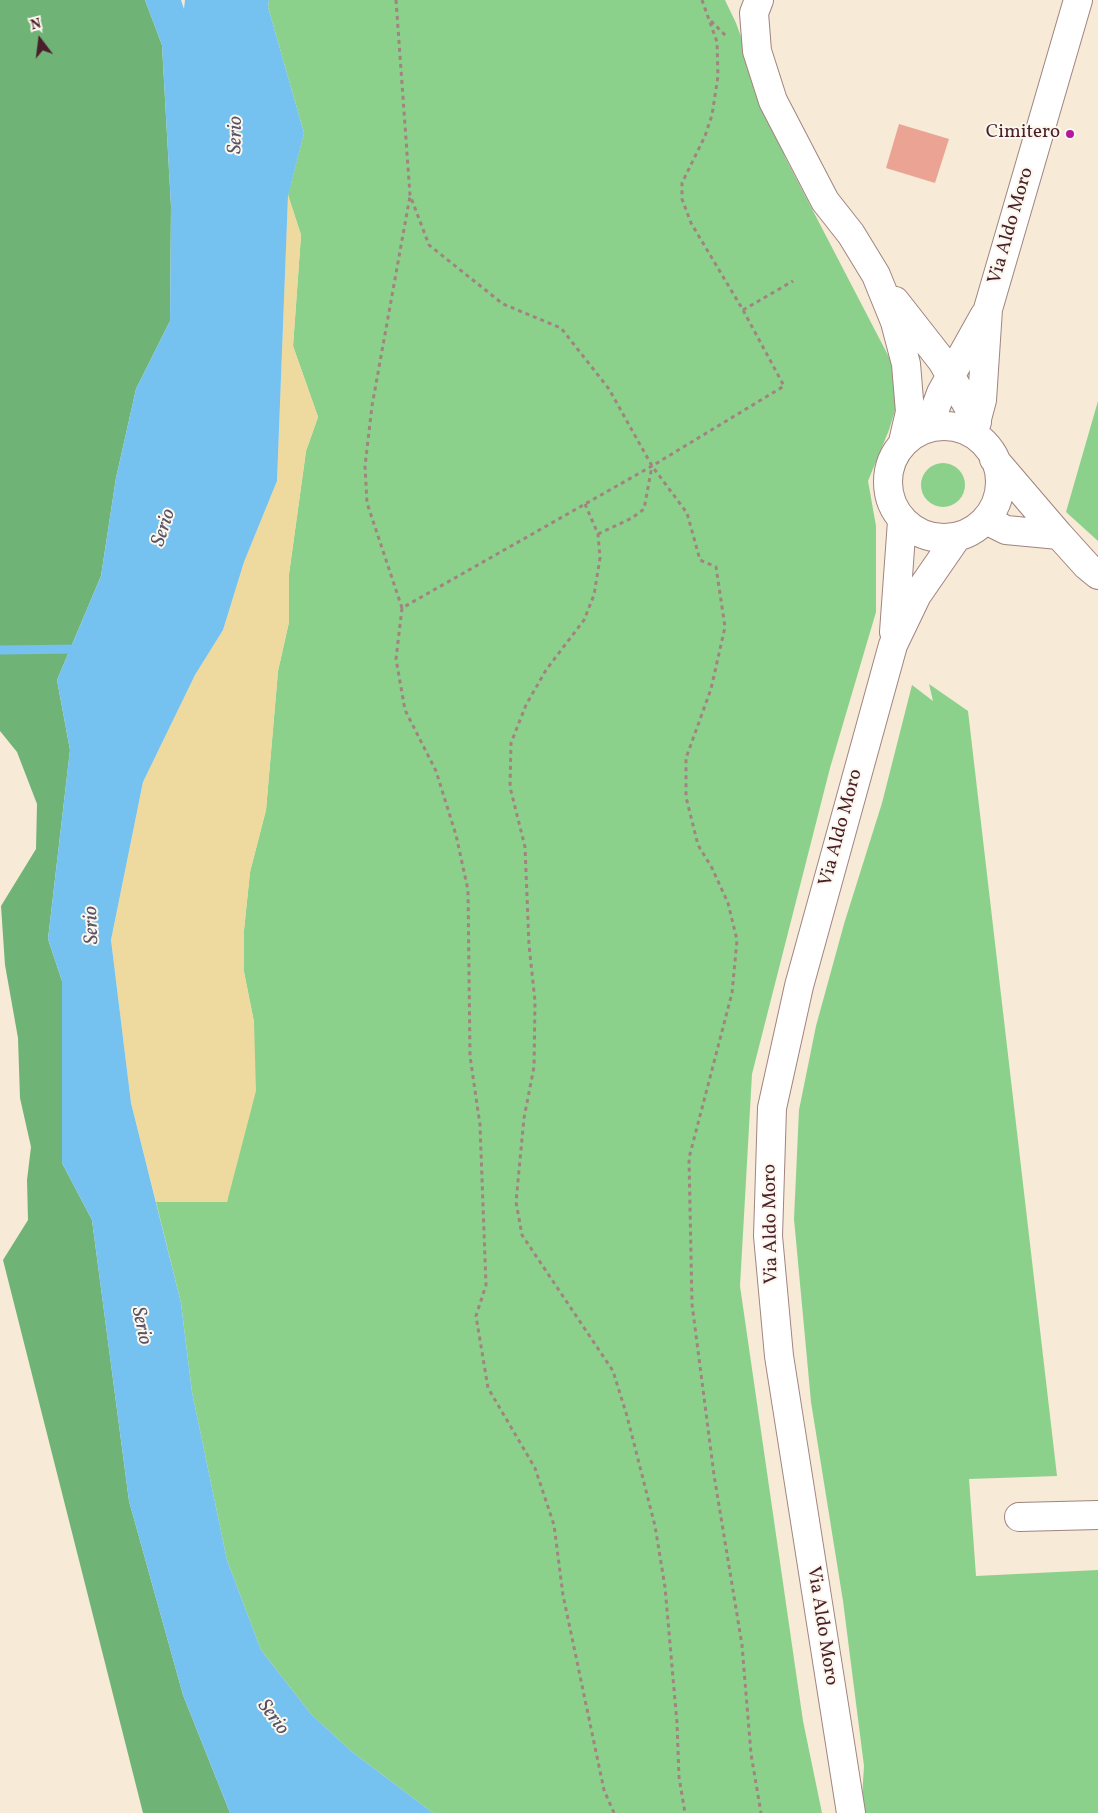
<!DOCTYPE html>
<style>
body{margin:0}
#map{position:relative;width:1098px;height:1813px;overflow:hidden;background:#f7ead6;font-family:Vollkorn,serif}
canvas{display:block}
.north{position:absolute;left:15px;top:15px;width:50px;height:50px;-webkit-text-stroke:4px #fbf7ec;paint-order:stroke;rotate:345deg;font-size:14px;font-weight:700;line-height:20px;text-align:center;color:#4a1f2b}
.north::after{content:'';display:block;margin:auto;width:18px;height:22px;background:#4a1f2b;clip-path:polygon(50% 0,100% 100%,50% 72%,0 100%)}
</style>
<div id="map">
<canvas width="1098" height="1813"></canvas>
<div class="north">N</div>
</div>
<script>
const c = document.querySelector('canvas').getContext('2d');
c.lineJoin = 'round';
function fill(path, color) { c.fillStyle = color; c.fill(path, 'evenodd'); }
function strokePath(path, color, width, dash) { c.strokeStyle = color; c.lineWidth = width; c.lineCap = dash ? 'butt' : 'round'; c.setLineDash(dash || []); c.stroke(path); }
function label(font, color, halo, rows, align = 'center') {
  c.font = font + ' Vollkorn,serif'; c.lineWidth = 4; c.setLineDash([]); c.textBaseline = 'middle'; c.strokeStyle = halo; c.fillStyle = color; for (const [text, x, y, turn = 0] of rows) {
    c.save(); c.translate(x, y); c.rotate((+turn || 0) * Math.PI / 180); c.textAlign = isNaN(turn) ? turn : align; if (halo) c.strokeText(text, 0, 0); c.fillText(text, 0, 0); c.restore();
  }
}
fill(new Path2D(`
 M269,0H725L736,23L785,157L891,361L901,391L889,430L868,481L876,526V612L830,768L752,1074L740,1286L803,1721L822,1813H433L351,1751L311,1714L261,1650L227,1560L192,1392L181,1303L156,1202H227L254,1022L244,972V930L250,872L266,810L278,671L289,622V574L306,451L318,417L293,346L301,235L288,195L304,133L268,7Z
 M1098,401V541L1066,512Z
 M921 485a22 22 0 1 1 44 0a22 22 0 1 1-44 0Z
 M929,684L968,711L1057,1476L969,1479L976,1576L1098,1570V1813H861L864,1766L843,1601L811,1402L794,1219L799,1110L816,1026L844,924L882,803L912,685L933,701Z`), '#8bd18b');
fill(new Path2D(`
 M0,0H145L162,45L171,206L170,321L136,389L116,478L101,576L57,680L70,750L48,939L62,981V1163L92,1220L129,1501L183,1695L230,1813H143L3,1260L28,1220L27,1180L31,1147L20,1098L18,1038L5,965L1,906L36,849L37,804L17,752L0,731Z`), '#70b377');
fill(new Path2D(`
 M288,195L301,235L293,346L318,417L306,451L289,574V622L278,671L266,810L250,872L244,930V972L254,1022L256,1091L227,1202H156L131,1103L111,940L143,782L195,675L223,630L244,562L277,481Z`), '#eeda9e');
fill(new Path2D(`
 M145,0H181L184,9L185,0H269L268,7L304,133L288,196L277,481L244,562L223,630L195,675L143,782L111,940L131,1103L181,1303L192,1392L227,1560L261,1650L311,1714L351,1751L433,1813H230L183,1695L129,1501L92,1220L62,1163V981L48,939L70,750L57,680L101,576L116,478L136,389L170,321L171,206L162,45Z`), '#75c1ef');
strokePath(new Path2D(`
 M0,650L80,649`), '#75c1ef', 9);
fill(new Path2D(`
 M899,124L949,139L935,183L886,168Z`), '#eba493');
const minor = new Path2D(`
 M759,0L754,13L757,51L773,101L825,201L851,234L876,275L895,322L906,364L910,412L903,442
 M895,301L942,361L977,422
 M888 482a56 56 0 1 1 112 0a56 56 0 1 1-112 0Z
 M928,428L941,393L984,316
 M973,434L982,400L988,309L1078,0
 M986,520L1006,530L1059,535L994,459
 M1059,535L1087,566L1098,575
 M894,632L902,521
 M1019,1517L1098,1515
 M851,1813L779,1356L768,1236L772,1108L799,986L893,645L917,595L957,537`);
strokePath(minor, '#a08480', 30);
strokePath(new Path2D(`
 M396,0L410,195L429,245L503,304L561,328L609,389L652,466L687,513L700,560L716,567L725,627L711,689L686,758V797L698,845L712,868L728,903L737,940L732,993L689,1158L692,1304L714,1475L742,1645L751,1754L761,1813
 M711,21L726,36
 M743,310L793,281
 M585,504L598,534L600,558L594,595L584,620L546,670L526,705L511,743L510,787L525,847L529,945L535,1001L534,1067L524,1118L516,1202L522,1235L613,1371L627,1416L655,1526L665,1587L677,1723L679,1777L685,1813
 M598,534L632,518L644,509L652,466
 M402,608L367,503L365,466L372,406L410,196
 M614,1813L604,1790L563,1595L554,1525L535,1468L488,1388L476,1316L486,1285L480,1125L470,1056L468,890L456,835L436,771L405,710L396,659L402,608L652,466L784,386L743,310L691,223L682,199V183L705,136L712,115L718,76L717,42L702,0`), '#a08480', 3, [4, 4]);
strokePath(minor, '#fff', 28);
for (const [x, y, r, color] of [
 [1070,134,5,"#b5179e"]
]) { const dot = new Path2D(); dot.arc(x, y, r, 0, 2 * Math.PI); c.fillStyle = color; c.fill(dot); strokePath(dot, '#fbf7ec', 2); }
label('19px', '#4a1f2b', '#fbf7ec', [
 ["Cimitero",1060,134]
], 'right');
label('19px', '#4a1f2b', '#fbf7ec', [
 ["Via Aldo Moro",1012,226,-74],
 ["Via Aldo Moro",842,828,-75],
 ["Via Aldo Moro",772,1224,-91],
 ["Via Aldo Moro",821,1626,81]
]);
label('italic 20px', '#575066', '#fbf7ec', [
 ["Serio",237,135,-89],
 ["Serio",165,528,-72],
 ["Serio",93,925,-92],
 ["Serio",140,1326,78],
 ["Serio",272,1718,53]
]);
</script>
